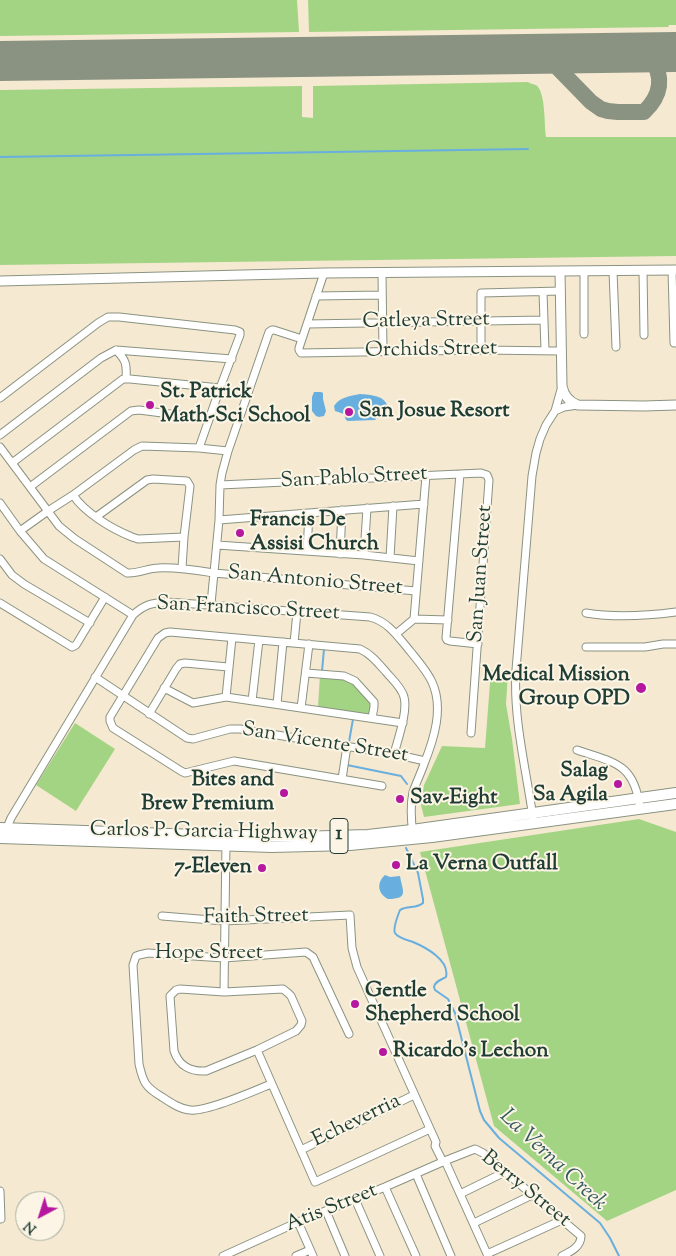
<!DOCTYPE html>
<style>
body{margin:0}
#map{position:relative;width:676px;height:1256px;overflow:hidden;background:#f6e9d1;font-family:"Sorts Mill Goudy",serif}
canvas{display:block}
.north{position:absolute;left:15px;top:1191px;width:50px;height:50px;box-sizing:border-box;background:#fcf5e5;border:1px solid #a4ab9e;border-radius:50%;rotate:220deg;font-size:14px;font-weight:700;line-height:20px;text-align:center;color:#1f3d34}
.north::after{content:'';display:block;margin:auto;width:18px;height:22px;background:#b5179e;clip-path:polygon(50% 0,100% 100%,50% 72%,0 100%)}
</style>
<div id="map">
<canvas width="676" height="1256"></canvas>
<div class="north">N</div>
</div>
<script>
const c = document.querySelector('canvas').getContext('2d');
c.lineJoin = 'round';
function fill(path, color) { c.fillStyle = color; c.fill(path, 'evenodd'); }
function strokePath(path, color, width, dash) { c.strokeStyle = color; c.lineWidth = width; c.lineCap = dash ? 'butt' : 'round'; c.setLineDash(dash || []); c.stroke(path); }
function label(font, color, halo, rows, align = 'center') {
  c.font = font + ' "Sorts Mill Goudy",serif'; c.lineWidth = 4; c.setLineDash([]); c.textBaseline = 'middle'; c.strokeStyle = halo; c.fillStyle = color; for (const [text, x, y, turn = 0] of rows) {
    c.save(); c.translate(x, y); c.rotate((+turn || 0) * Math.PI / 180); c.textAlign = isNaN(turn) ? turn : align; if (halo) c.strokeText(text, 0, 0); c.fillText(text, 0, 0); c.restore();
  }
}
fill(new Path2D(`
 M0,0H297L299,32L0,36Z
 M308,0H676V25H669L668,27L309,32Z
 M528,82C529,83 536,85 536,85C546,92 544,125 546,137H676V256L0,265V90L302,86V117L313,118V86Z
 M491,670L508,672L506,704L512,739L520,804L424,817L421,805L424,785L442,746L485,748Z
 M320,675L341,678L353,682L371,702V716L318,707Z
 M75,723L115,749L76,811L36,785Z
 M639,819L676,832V1190L607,1221L494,1126L420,852Z`), '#a3d483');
fill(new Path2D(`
 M314,392H321L323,393V399L326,411L324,416L319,417L316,416L312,411V397Z
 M360,394C370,395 386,395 388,408L384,411L379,412L376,419L375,420L348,421L346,420L344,414L335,411L334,406C340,397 350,396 360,394Z
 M385,875L390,877L400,876C402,890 410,899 388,899C378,894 376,883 385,875Z`), '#68afdf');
strokePath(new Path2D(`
 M0,157L528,149
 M322,671L324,649
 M349,742L353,719
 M347,765L401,776L407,784
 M406,848L418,873L423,899V903C417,909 407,905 400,910C398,915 393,929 395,933C398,938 407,940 413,942C425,947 450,960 446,977C441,980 435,981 434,987L435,990L448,999L455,1013L480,1111L484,1120L499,1138L600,1223L610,1238L619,1256`), '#68afdf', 2);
strokePath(new Path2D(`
 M522,54L536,56L552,62L591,102L601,109L608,111L618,112H644C661,96 665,77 650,57C644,49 635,43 624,42C610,41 597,49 584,54`), '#8a9382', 16);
strokePath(new Path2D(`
 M0,61L676,52`), '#8a9382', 40);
const minor = new Path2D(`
 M643,270L644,335
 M672,270L674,343H676
 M584,271V334
 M613,271L616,347
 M324,273L299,348V350L301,353L481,350L562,351
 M382,273L383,352
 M543,292L545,350
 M316,296L382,295
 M307,324L544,320
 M116,350C126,360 127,364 126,379
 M481,350V293L561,291
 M0,398L98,323L108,317H119L235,330L240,332V335L220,388L199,448
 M555,411L564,407L578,405
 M0,435L101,358L116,350L232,359
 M0,447L59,526L75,539L127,573C138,574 148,568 158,568C177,567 195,570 214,573L416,591
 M12,463L123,379H130L220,388
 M460,474L446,638L447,640L450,641L478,644
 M220,485L460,474L481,473L487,475L489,480L471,733
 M30,487L131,411L139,410L209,419
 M73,495C85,513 112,529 132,537L138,539L184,537
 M0,503L20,531L44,559L133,615
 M96,517L147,480L153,479L187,481L190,486L184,537L182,568
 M219,520L424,504
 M20,531L48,511L73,495L134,450L142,446L199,448L228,451
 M217,545L364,555L419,561
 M307,551L309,513
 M340,554L342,510
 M364,555L367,508
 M390,558L393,506
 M0,559L12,575L24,584L90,623
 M0,603L72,647L76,645L105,597
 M211,604L219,520L220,485L222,473L228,451L269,332L272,330H274L302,339
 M586,613C616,618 646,616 676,612
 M414,619L448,620
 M396,634L414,619L426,476
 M294,643L297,612
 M586,647H645L663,644H676
 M306,673L344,676L355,681L374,702V707L372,718
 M95,677L187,738L193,739L230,729H240L394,754L425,761
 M164,688L193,703L226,697L403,723
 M226,697L232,638
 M252,701L259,640
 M277,704L283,642
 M301,708L309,644
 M149,714L176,669L180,664L185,663L228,667
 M577,750C615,763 634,763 640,808
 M342,779L347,746
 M382,786L234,761L185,773L181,771L113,728L110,721V717L158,638L165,633L170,632L360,649C371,654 378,663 386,672C392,679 402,688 404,697C408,711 398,739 394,754
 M533,818C526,768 513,719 516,670L532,476L536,453L540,439L546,425L555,411L562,386
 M6,830L11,818L133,615C145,604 152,603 167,602L370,617C389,622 398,637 410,651C418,661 427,671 432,682C444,708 434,739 424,764C421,773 416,783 413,792C410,806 411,820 413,834
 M162,916L224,921L350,915L352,948L357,967L436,1142L435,1146L443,1162L446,1163L488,1256
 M180,989L224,992L283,989L288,993L291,996L302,1021L301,1025L296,1031L257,1050L206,1071C191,1072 179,1066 174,1051L170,996L176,990Z
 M224,992L226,842
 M257,1050L315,1182L430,1129
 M271,1084C254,1091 207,1112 190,1110C180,1109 171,1103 162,1097C145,1087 143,1082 139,1064L133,965L136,956L139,955L148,953L224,958L306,952L313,957L349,1034
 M301,1150L414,1095
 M416,1174L451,1256
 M385,1187L416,1256
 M0,1191L1,1219
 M460,1194L505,1172
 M355,1199L380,1256
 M326,1211L345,1256
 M298,1222L313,1256
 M474,1223L532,1195
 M487,1254L562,1220
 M223,1256L298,1222L385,1187L447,1160L475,1149L483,1153L581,1236C581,1247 570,1252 562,1256
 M296,1256L310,1250`);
const major = new Path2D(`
 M560,271L562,386C564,396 569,402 578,405L644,406L676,405
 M0,281L324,273L676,270`);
const highway = new Path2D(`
 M0,828L226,836L296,837L368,835L412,830L676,793
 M0,838L272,847L350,845L432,837L676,804`);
strokePath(minor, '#8a9382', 9);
strokePath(major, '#8a9382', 11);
strokePath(highway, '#8a9382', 12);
strokePath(minor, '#fff', 7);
strokePath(major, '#fff', 9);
strokePath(highway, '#fff', 10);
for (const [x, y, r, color] of [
 [150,405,5,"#b5179e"],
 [349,412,5,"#b5179e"],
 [240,533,5,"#b5179e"],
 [641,688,6,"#b5179e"],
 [618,784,5,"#b5179e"],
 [284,793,5,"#b5179e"],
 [400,799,5,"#b5179e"],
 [396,865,5,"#b5179e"],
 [262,868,5,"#b5179e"],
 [355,1004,5,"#b5179e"],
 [383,1052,5,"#b5179e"]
]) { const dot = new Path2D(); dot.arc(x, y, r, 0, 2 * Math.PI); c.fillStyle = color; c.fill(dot); strokePath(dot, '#fcf5e5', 2); }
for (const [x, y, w] of [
 [339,836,18]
]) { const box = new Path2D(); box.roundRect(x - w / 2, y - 17.5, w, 35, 4); c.fillStyle = '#fcf5e5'; c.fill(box); strokePath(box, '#1f3d34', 1); }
label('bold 20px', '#1f3d34', null, [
 ["1",339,836]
]);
label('21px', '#1f3d34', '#fcf5e5', [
 ["Catleya Street",426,322,-1],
 ["Orchids Street",431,351,-1],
 ["San Pablo Street",354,479,-3],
 ["San Juan Street",482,574,-86],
 ["San Antonio Street",315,582,5],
 ["San Francisco Street",248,610,3],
 ["San Vicente Street",325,744,9],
 ["Carlos P. Garcia Highway",204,833,1],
 ["Faith Street",256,918,-1],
 ["Hope Street",209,954],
 ["Echeverria",357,1122,-26],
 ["Berry Street",525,1190,39],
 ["Atis Street",332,1209,-22]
]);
label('bold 21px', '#1f3d34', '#fcf5e5', [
 ["St. Patrick",160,393],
 ["Math-Sci School",160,417],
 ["San Josue Resort",359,412],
 ["Francis De",250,521],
 ["Assisi Church",250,545],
 ["Medical Mission",630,676,"right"],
 ["Group OPD",630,700,"right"],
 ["Salag",608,772,"right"],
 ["Sa Agila",608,796,"right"],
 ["Bites and",274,781,"right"],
 ["Brew Premium",274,805,"right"],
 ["Sav-Eight",410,799],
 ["La Verna Outfall",406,865],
 ["7-Eleven",252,868,"right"],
 ["Gentle",365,992],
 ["Shepherd School",365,1016],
 ["Ricardo's Lechon",393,1052]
], 'left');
label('italic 22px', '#315a5f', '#fcf5e5', [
 ["La Verna Creek",552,1161,43]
]);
</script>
